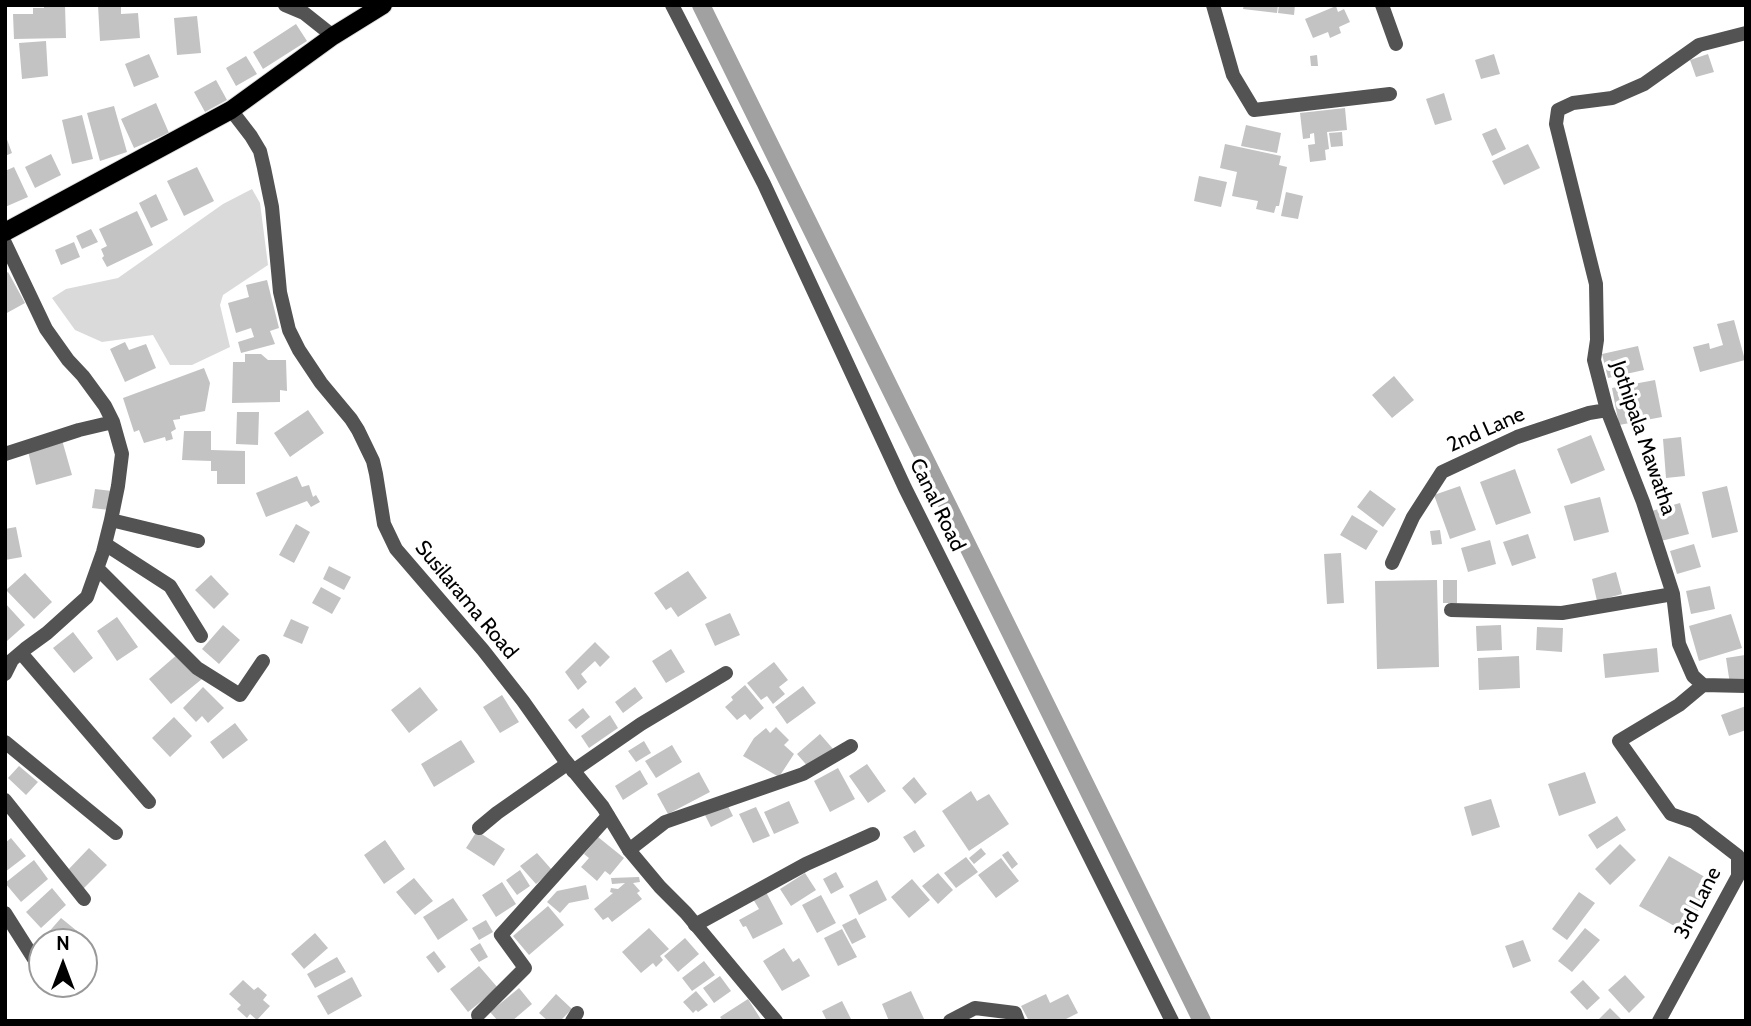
<!DOCTYPE html>
<style>
body{margin:0}
#map{position:relative;width:1751px;height:1026px;overflow:hidden;background:#fff;font-family:Cabin,sans-serif}
canvas{display:block}
.frame{position:absolute;inset:0;border:7px solid #000;pointer-events:none}
.north{position:absolute;left:28px;top:928px;width:70px;height:70px;box-sizing:border-box;background:#fff;border:2px solid #999;border-radius:50%;rotate:0deg;font-size:19px;font-weight:700;line-height:28px;text-align:center;color:#000}
.north::after{content:'';display:block;margin:auto;width:24px;height:32px;background:#000;clip-path:polygon(50% 0,100% 100%,50% 72%,0 100%)}
</style>
<div id="map">
<canvas width="1751" height="1026"></canvas>
<div class="frame"></div>
<div class="north">N</div>
</div>
<script>
const c = document.querySelector('canvas').getContext('2d');
c.lineJoin = 'round';
function fill(path, color) { c.fillStyle = color; c.fill(path, 'evenodd'); }
function strokePath(path, color, width, dash) { c.strokeStyle = color; c.lineWidth = width; c.lineCap = dash ? 'butt' : 'round'; c.setLineDash(dash || []); c.stroke(path); }
function label(font, color, halo, rows, align = 'center') {
  c.font = font + ' Cabin,sans-serif'; c.lineWidth = 7; c.setLineDash([]); c.textBaseline = 'middle'; c.strokeStyle = halo; c.fillStyle = color; for (const [text, x, y, turn = 0] of rows) {
    c.save(); c.translate(x, y); c.rotate((+turn || 0) * Math.PI / 180); c.textAlign = isNaN(turn) ? turn : align; if (halo) c.strokeText(text, 0, 0); c.fillText(text, 0, 0); c.restore();
  }
}
fill(new Path2D(`
 M252,189L260,203L268,265L223,295L220,305L230,347L192,365H170L153,335L102,342L75,330L52,298L66,289L118,278L223,204Z`), '#dadada');
strokePath(new Path2D(`
 M701,5L1202,1021`), '#a1a1a1', 18);
fill(new Path2D(`
 M44,5H65L66,38L14,39L13,14H33V8H44Z
 M98,5H121V14L138,13L140,38L100,41Z
 M1244,5H1278L1277,13L1243,9Z
 M1279,5H1295L1294,15L1278,13Z
 M1336,6L1338,12L1344,9L1350,22L1339,27L1341,33L1330,38L1328,32L1313,38L1305,19Z
 M197,16L201,53L177,55L174,18Z
 M296,24L307,41L263,69L253,52Z
 M46,41L48,76L22,79L19,43Z
 M149,54L159,77L134,87L125,64Z
 M1494,54L1500,74L1481,79L1475,60Z
 M1708,54L1714,72L1696,77L1690,60Z
 M1317,55L1318,66H1311L1310,56Z
 M246,56L257,74L236,86L226,68Z
 M216,80L227,100L205,112L194,92Z
 M1444,93L1452,120L1435,125L1426,99Z
 M156,103L169,133L134,148L121,119Z
 M114,106L127,152L100,161L87,113Z
 M1345,108L1347,130L1327,132L1329,149L1325,150L1326,160L1310,162L1308,145L1315,144L1314,133L1310,134V138L1303,139L1300,113Z
 M82,115L93,159L72,164L62,120Z
 M1246,125L1281,133L1277,153L1241,146Z
 M1496,128L1506,149L1492,156L1482,134Z
 M1342,132L1343,146L1331,147L1329,133Z
 M5,134L12,153L5,156Z
 M1225,144L1281,156L1279,165L1287,167L1279,206H1276L1274,213L1256,209L1258,201L1232,196L1237,172L1220,168Z
 M1528,144L1540,168L1504,185L1492,161Z
 M51,154L61,175L35,188L25,167Z
 M14,167L28,197L5,207V171Z
 M197,167L214,201L184,216L167,181Z
 M1199,176L1227,182L1221,207L1194,201Z
 M1286,192L1303,196L1298,219L1281,216Z
 M156,194L168,220L151,228L139,203Z
 M137,211L153,245L107,267L102,258L104,256L101,249L107,246L99,229Z
 M91,229L98,242L82,249L76,236Z
 M74,242L80,257L61,265L55,250Z
 M8,272L25,303L5,314V274Z
 M267,280L279,328L270,331L275,344L241,353L238,342L254,337L251,328L236,333L228,303L249,297L246,285Z
 M1734,320L1745,360L1700,372L1693,347L1709,343L1710,349L1723,345L1717,324Z
 M125,342L129,350L146,344L156,368L125,382L110,349Z
 M1638,346L1644,370L1608,378L1602,354Z
 M245,354H261L268,360H286L287,391L280,390V402L232,403L233,362H245Z
 M204,368L210,383L205,411L180,416V419L173,420L176,429L171,432L173,439L166,441L165,437L144,443L139,430L134,432L123,398Z
 M1394,376L1414,400L1392,418L1372,395Z
 M1655,380L1662,417L1619,425L1612,388Z
 M308,410L324,433L290,457L274,433Z
 M237,412H259L258,445L236,444Z
 M184,431H211V450L245,451V484H217V471H211V461L182,460Z
 M1591,435L1605,470L1571,484L1557,449Z
 M1681,437L1685,476L1666,478L1663,439Z
 M62,440L72,475L36,485L28,451Z
 M1515,469L1531,513L1496,525L1480,482Z
 M297,476L302,487L309,485L313,497L316,495L320,502L311,507L307,501L266,517L256,493Z
 M1460,486L1476,530L1450,539L1434,495Z
 M1727,486L1738,532L1712,538L1702,492Z
 M95,489L112,491L109,510L92,508Z
 M1370,490L1396,509L1383,527L1357,507Z
 M1600,497L1609,532L1574,541L1564,506Z
 M1680,503L1689,534L1657,542L1648,512Z
 M1352,515L1378,531L1366,550L1340,535Z
 M296,524L310,532L294,563L279,555Z
 M16,527L22,557L5,560V529Z
 M1440,530L1442,544L1432,545L1430,531Z
 M1528,534L1536,558L1512,566L1503,542Z
 M1490,540L1496,564L1468,572L1461,548Z
 M1694,544L1701,567L1677,574L1670,551Z
 M1341,553L1344,603L1327,604L1324,554Z
 M329,566L351,577L344,590L323,579Z
 M688,571L707,598L678,617L671,607L666,610L654,593Z
 M1616,572L1622,594L1597,601L1592,579Z
 M25,573L52,602L34,619L6,590Z
 M211,575L229,594L214,609L195,590Z
 M1437,580L1439,667L1377,669L1375,581Z
 M1443,580H1457V603H1443Z
 M1710,586L1715,609L1691,614L1686,591Z
 M321,587L341,598L332,614L312,603Z
 M5,603L25,625L7,641L5,640Z
 M730,613L740,635L715,646L705,624Z
 M1731,614L1742,648L1699,661L1689,626Z
 M117,617L138,647L117,661L97,631Z
 M291,619L309,627L302,644L283,636Z
 M223,625L240,640L219,664L202,649Z
 M1501,625L1502,650L1477,651L1476,626Z
 M1537,627L1563,628L1562,652L1536,650Z
 M73,632L93,658L74,673L53,648Z
 M595,642L610,657L600,667L595,661L581,674L587,682L578,690L565,672Z
 M1657,648L1659,672L1605,678L1603,654Z
 M671,649L685,672L666,683L652,661Z
 M179,653L202,679L171,704L149,679Z
 M1745,655L1746,681L1730,684L1726,658Z
 M1519,656L1520,688L1479,690L1478,658Z
 M774,662L788,680L779,687L785,694L773,704L767,696L761,700L747,683Z
 M745,685L764,708L750,720L745,714L737,720L725,707L733,700L731,697Z
 M803,686L816,703L787,724L775,707Z
 M203,687L224,708L208,723L202,716L196,722L183,708Z
 M420,687L438,710L409,733L391,710Z
 M635,687L643,698L623,713L615,702Z
 M502,695L519,722L500,733L483,707Z
 M1746,706V730L1729,736L1721,715Z
 M583,708L590,717L576,729L568,720Z
 M610,715L618,728L589,748L581,736Z
 M174,717L192,736L170,757L152,738Z
 M235,723L248,740L223,759L210,742Z
 M776,727L789,740L784,745L794,754L779,777L743,756L754,738L766,728L770,733Z
 M820,734L834,750L810,769L797,754Z
 M461,740L475,762L434,787L421,764Z
 M644,741L651,753L636,762L628,751Z
 M672,745L682,762L656,778L645,761Z
 M867,764L886,791L868,803L849,776Z
 M19,766L38,782L26,795L8,778Z
 M838,768L855,799L830,812L814,781Z
 M640,770L648,784L623,800L615,786Z
 M699,772L710,792L668,814L657,794Z
 M1585,772L1596,803L1559,816L1548,784Z
 M914,777L927,794L915,804L902,788Z
 M971,791L977,801L989,794L1009,824L969,851L942,811Z
 M1491,799L1500,827L1472,836L1464,807Z
 M789,801L799,823L774,834L764,812Z
 M727,804L733,816L711,827L705,815Z
 M756,807L770,836L753,843L739,814Z
 M1617,816L1626,830L1597,849L1588,835Z
 M915,830L925,846L914,853L903,837Z
 M477,831L505,849L494,866L466,848Z
 M598,837L624,858L610,875L605,871L597,881L581,867L589,858L584,854Z
 M11,838L26,856L5,872V843Z
 M385,840L405,869L384,884L364,855Z
 M1620,844L1636,860L1610,885L1595,869Z
 M89,848L107,865L83,889L66,872Z
 M981,848L986,854L974,864L969,858Z
 M1008,851L1018,864L1012,869L1002,855Z
 M537,853L552,870L536,884L520,866Z
 M1669,856L1715,883L1685,932L1639,906Z
 M966,857L978,872L956,888L944,873Z
 M1001,858L1019,881L996,898L978,875Z
 M34,860L48,879L21,902L5,883Z
 M520,870L530,886L517,895L506,880Z
 M836,872L844,887L831,894L823,879Z
 M805,873L816,890L791,906L780,889Z
 M938,873L953,890L938,904L922,886Z
 M639,877L640,882L633,883L640,891L637,893L642,899L612,922L608,917L603,920L594,909L613,893L610,892L611,888L618,889L625,883L612,884L611,878Z
 M414,878L433,901L415,915L396,892Z
 M912,879L930,900L909,918L891,897Z
 M877,880L887,900L859,915L849,895Z
 M502,882L516,904L496,917L482,895Z
 M586,885L589,899L569,903L560,913L547,902L557,891Z
 M52,888L66,905L41,928L26,912Z
 M766,892L783,924L753,939L746,926L743,927L739,920L759,909L753,899Z
 M1579,892L1595,903L1567,940L1552,929Z
 M821,895L836,923L817,933L802,905Z
 M453,898L468,920L438,940L423,917Z
 M548,906L564,925L529,955L513,936Z
 M61,918L77,931L67,942H40Z
 M856,918L866,937L852,944L842,925Z
 M486,920L493,932L479,940L472,928Z
 M649,928L669,949L660,956L663,960L656,967L653,963L641,973L622,952Z
 M1585,928L1600,940L1572,972L1558,961Z
 M842,929L857,957L838,966L824,938Z
 M315,933L328,948L304,969L291,954Z
 M685,938L699,954L678,972L664,956Z
 M1523,940L1531,961L1513,968L1505,946Z
 M480,943L488,957L479,962L470,949Z
 M784,948L793,962L799,958L810,976L782,991L763,961Z
 M434,951L446,967L438,973L426,957Z
 M337,957L346,972L315,988L307,974Z
 M704,961L715,975L692,991L682,978Z
 M479,966L498,988L468,1012L450,989Z
 M1625,975L1645,997L1629,1013L1608,990Z
 M720,976L731,991L714,1003L703,988Z
 M352,977L362,996L328,1015L317,996Z
 M243,980L254,990L258,987L267,995L263,1000L270,1006L257,1020L250,1014L247,1018L237,1009L241,1005L229,994Z
 M1583,980L1600,998L1587,1010L1570,992Z
 M519,988L532,1004L512,1021H498L490,1012Z
 M696,991L708,1005L698,1012L696,1010L693,1013L683,1002Z
 M911,991L925,1021H889L882,1004Z
 M556,994L572,1009L560,1021H548L539,1013Z
 M1046,994L1050,1003L1068,994L1078,1013L1062,1021H1029L1021,1006Z
 M748,999L762,1021H723L720,1017Z
 M842,1001L852,1021H827L822,1011Z
 M1610,1008L1623,1021H1597Z`), '#c3c3c3');
const primary = new Path2D(`
 M5,232L231,110L333,36L383,5`);
strokePath(primary, '#dbdbdb', 20);
strokePath(new Path2D(`
 M285,5L304,13L333,36
 M672,5L764,184L905,488L1172,1021
 M1213,5L1233,75L1254,110L1390,94
 M1382,5L1396,44
 M1746,33L1699,45L1644,84L1612,98L1573,103L1558,110L1556,124L1596,284L1597,340L1594,360L1607,410L1643,502L1673,594L1679,644L1693,676L1703,685L1746,686
 M5,243L46,329L68,360L83,376L105,406L113,422L122,454L118,486L111,520L103,552L87,597L47,633L25,649L12,660L5,674
 M5,454L79,430L113,422
 M111,520L198,541
 M105,544L170,586L201,636
 M1392,563L1413,517L1442,472L1517,437L1589,413L1607,410
 M98,569L197,668L240,695L263,661
 M1451,610L1562,613L1673,594
 M21,653L149,802
 M5,742L116,833
 M573,771L641,724L726,673
 M5,800L84,899
 M479,828L497,813L567,764
 M629,850L665,822L803,774L851,746
 M5,913L36,962
 M695,925L806,864L873,834
 M478,1015L525,968L501,935L608,816
 M572,1021L577,1013
 M950,1021L975,1008L1015,1013L1018,1021
 M1659,1021L1738,876V856L1694,822L1671,814L1619,741L1679,705L1703,685`), '#535353', 14);
strokePath(new Path2D(`
 M231,110L251,136L260,151L264,168L272,207L280,292L289,330L299,350L321,383L351,419L358,430L373,461L376,474L384,524L396,549L483,650L523,701L564,759L603,807L629,850L660,887L686,913L776,1021`), '#535353', 14);
strokePath(primary, '#000', 18);
label('21px', '#000', '#fff', [
 ["2nd Lane",1486,430,-24],
 ["Jothipala Mawatha",1643,438,71],
 ["Canal Road",937,505,64],
 ["Susilarama Road",466,600,50],
 ["3rd Lane",1698,903,-63]
]);
</script>
